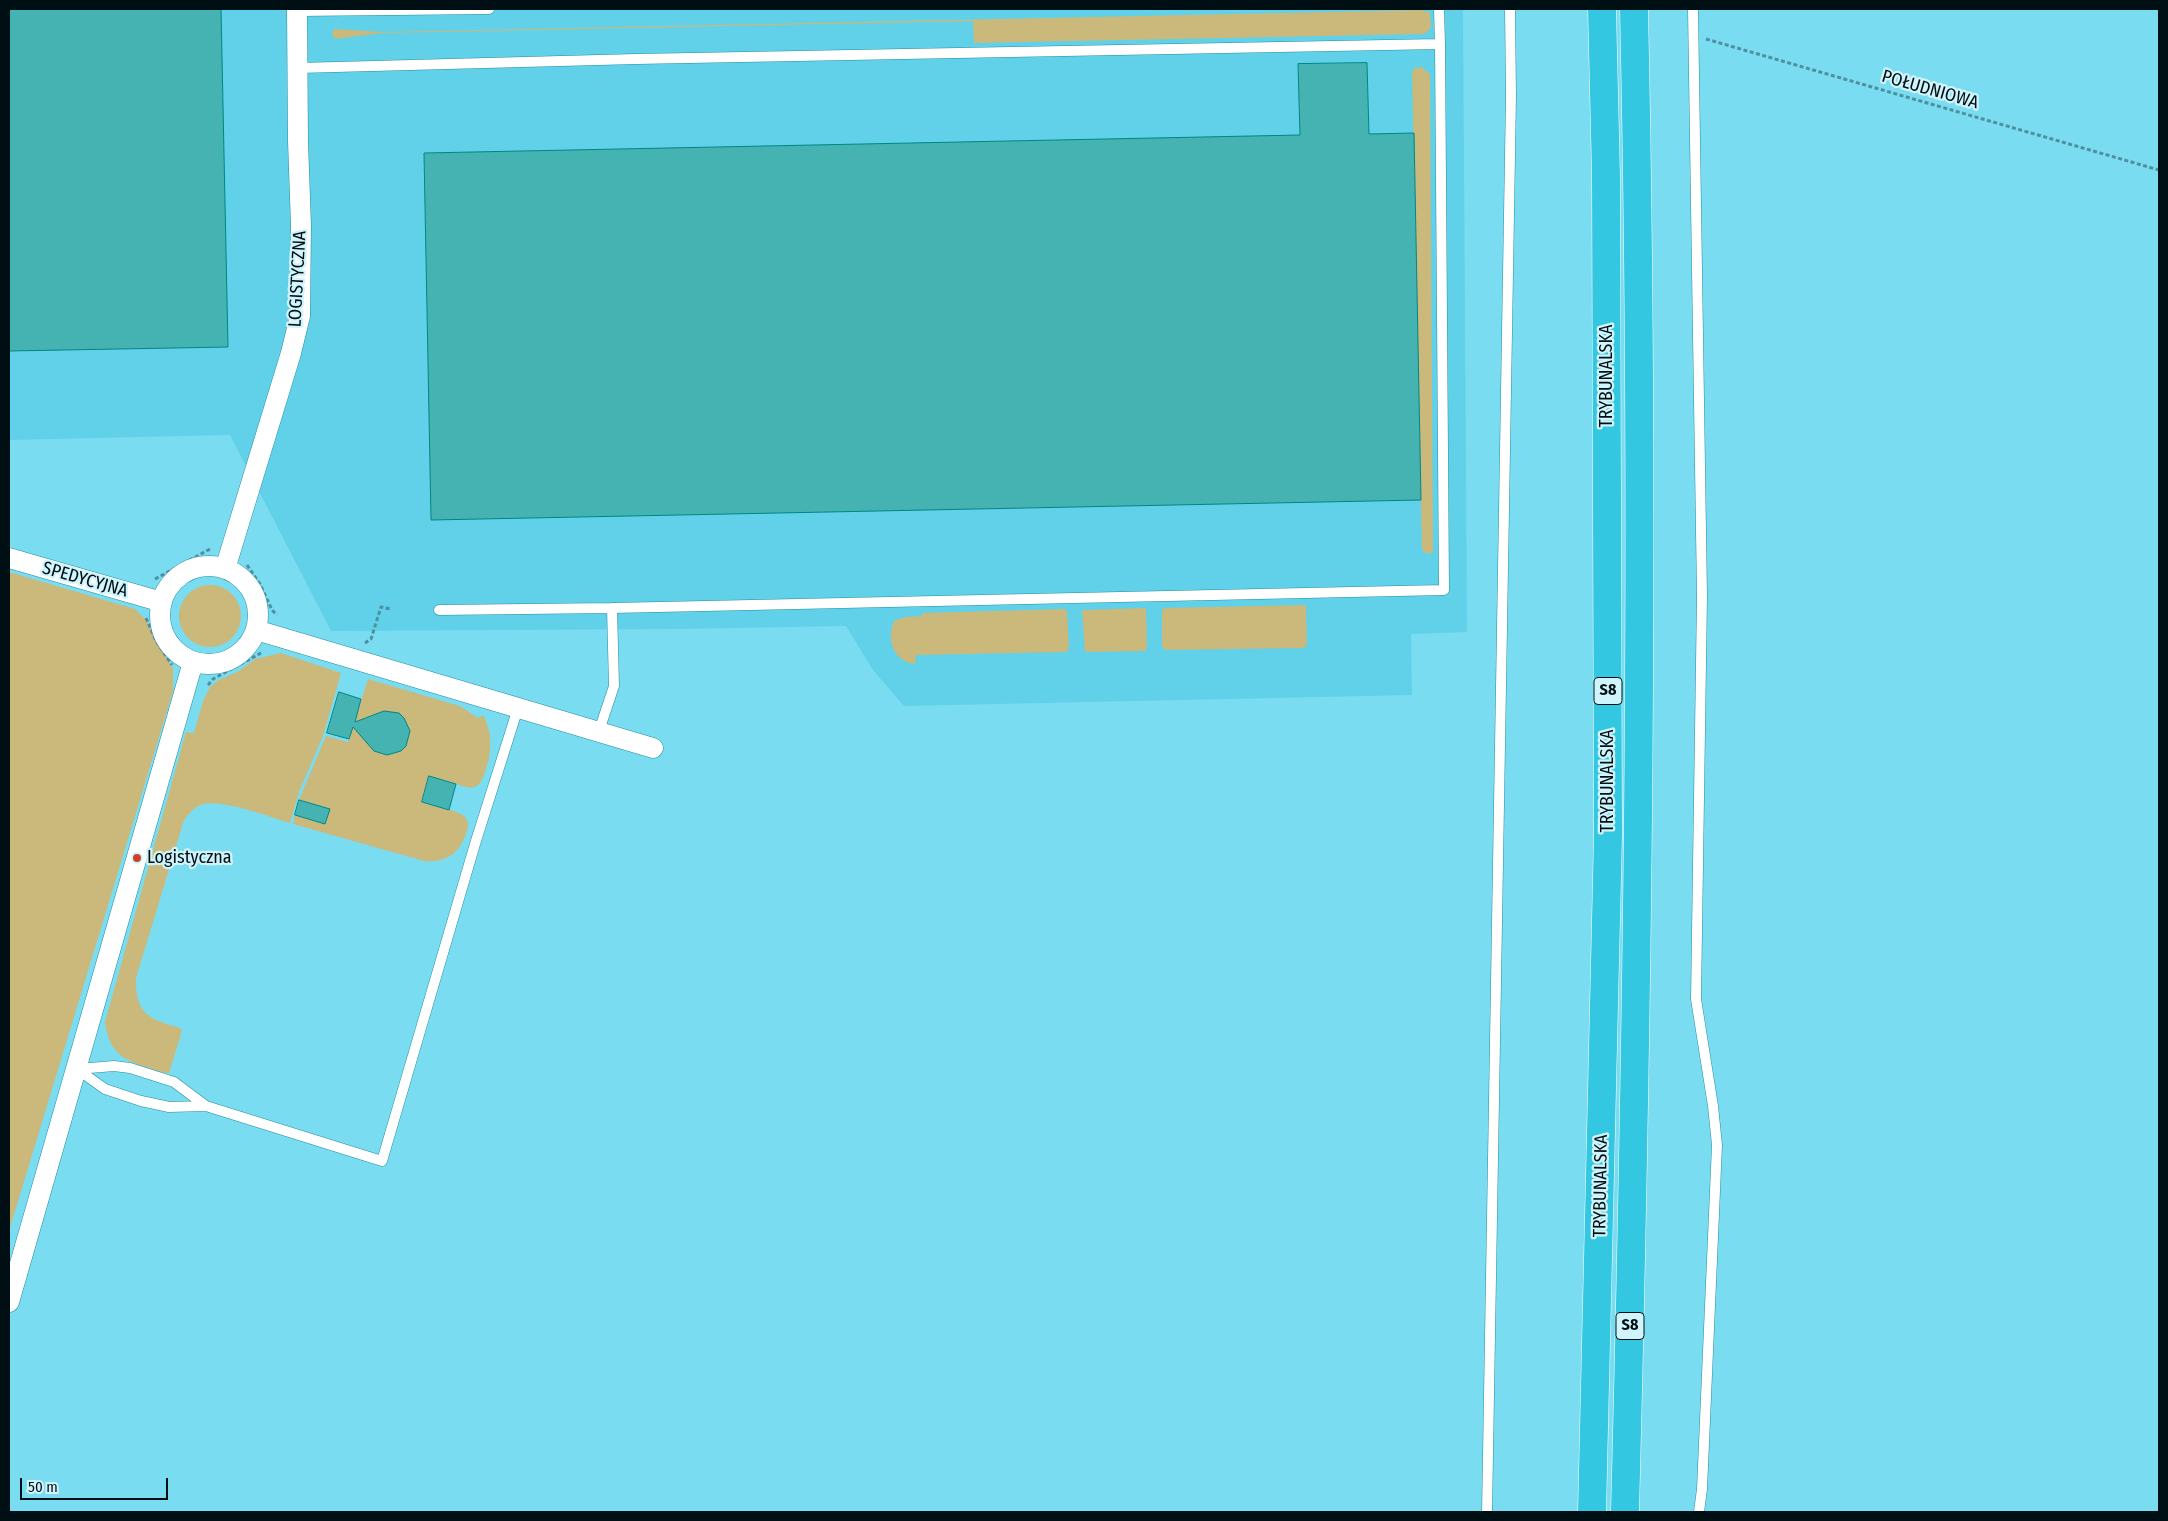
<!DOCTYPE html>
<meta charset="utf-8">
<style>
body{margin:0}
#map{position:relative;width:2168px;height:1521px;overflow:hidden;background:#7adcf1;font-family:"Fira Sans Condensed",sans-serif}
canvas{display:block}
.frame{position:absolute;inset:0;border:10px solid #000f13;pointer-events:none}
.scale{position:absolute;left:20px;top:1478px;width:148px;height:22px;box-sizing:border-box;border:2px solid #000f13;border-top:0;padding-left:6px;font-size:15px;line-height:18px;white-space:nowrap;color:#000f13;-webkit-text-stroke:4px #d0f4fc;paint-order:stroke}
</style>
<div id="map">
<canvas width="2168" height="1521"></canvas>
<div class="frame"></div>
<div class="scale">50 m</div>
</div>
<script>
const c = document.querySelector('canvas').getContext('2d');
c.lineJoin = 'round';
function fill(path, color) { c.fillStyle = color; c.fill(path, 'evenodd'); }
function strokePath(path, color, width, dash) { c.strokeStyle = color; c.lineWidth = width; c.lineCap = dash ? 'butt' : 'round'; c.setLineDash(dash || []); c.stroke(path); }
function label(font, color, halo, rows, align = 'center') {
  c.font = font + ' "Fira Sans Condensed",sans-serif'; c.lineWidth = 4.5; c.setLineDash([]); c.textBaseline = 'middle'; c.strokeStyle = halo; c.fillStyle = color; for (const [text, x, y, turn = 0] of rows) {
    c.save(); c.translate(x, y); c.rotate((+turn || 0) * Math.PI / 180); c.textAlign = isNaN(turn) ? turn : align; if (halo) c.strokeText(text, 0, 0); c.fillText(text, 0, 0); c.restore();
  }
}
fill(new Path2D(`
 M9,9H1463L1467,632L1411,634L1412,695L904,706L873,670L846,626L681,629L331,631L230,435L9,440Z`), '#60d1e8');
fill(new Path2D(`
 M1422,10L1430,13L1431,28L1424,34L974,43L973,21L382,33L335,39L332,34L334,29L383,32Z
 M1421,67L1430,74L1433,552L1428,554L1422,550L1412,72L1415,68Z
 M9,572L135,609L148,622L156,641L173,668V691L9,1231Z
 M179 616a31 31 0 1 1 62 0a31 31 0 1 1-62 0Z
 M1303,605L1306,606L1307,644L1304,648L1165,650L1162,646V610L1165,608Z
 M1146,608L1147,647L1145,651L1085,652L1082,610Z
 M1065,609L1067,611L1069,648L1066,652L916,655L915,664C894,662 886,640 894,621L905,617L922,616V613Z
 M281,653L341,673L323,736L299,792L290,823C270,817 218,797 201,805C193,808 189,814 184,820L136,978C135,1014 149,1019 180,1028L182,1031L169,1073C161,1073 153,1069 146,1067C120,1059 109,1050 105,1022L186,732L194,733L203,701L210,687L217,681L239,671L255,659Z
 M368,679L460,706L478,718L483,715C495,737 491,760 481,782L477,786L470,788L429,776L422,802C431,806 459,810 465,817C469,822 468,826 467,831C460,853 447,863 424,861L293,824L295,815L325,824L329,809L299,800L301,795L326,736L348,742Z`), '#cbb87b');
const building = new Path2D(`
 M9,9H221L228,347L9,351Z
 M1367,63L1369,134L1414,133L1421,500L431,520L424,153L1300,135L1298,64Z
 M339,692L361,699L355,722L384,711L399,713L404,718L410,731L406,746L401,751L387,755L374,751L353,727L349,739L327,733Z
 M429,776L456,784L449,810L422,802Z
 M299,800L330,809L325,824L295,815Z`);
fill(building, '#44b3b1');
strokePath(building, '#008785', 1);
const lane = new Path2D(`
 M1439,9L1440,44
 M1693,9L1702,596L1696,999L1713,1106L1717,1145L1702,1489L1699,1512
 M297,11L489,9
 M298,68L636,59L1440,44L1444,590L612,608L439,610
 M599,731L614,686L612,608
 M77,1069L105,1089L141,1101L169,1107L206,1106L382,1161L475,844L518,708
 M77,1069L114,1066L130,1068L174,1082L206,1106
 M1487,1512L1511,96L1510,9`);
const street = new Path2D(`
 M9,558L162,602
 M160 615a49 49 0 1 1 98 0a49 49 0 1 1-98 0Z
 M225,569L291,353L300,316L301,226L298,141L297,9
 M256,630L653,748
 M9,1302L193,662`);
const highway = new Path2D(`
 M1592,1512L1608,835L1606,175L1602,9
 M1625,1512C1638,1011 1645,510 1634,9`);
strokePath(lane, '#228fa3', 11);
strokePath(street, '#228fa3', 21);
strokePath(highway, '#fff', 29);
strokePath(new Path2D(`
 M1706,39L2159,170
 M247,565L260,584L272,610L277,615
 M155,579L210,549
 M146,618L156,641L172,665
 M365,643L371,639L381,607L391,609
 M208,685L213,679L263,652`), '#4d91a0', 3, [4, 2.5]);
strokePath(lane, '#fff', 10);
strokePath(street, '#fff', 20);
strokePath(highway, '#33c7e2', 28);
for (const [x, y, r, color] of [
 [137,858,5,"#cd4227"]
]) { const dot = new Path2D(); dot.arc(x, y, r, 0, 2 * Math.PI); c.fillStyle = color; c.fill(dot); strokePath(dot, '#d0f4fc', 2); }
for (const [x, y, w] of [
 [1608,691,28],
 [1630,1326,28]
]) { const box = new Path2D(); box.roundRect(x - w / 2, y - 13.5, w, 27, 4); c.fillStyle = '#d0f4fc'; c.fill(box); strokePath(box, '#000f13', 1); }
label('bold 16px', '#000f13', null, [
 ["S8",1608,691],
 ["S8",1630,1326]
]);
label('18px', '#000f13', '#d0f4fc', [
 ["POŁUDNIOWA",1930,90,16],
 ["LOGISTYCZNA",298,279,-87],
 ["TRYBUNALSKA",1607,376,-90],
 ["SPEDYCYJNA",85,580,16],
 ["TRYBUNALSKA",1608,781,-90],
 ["TRYBUNALSKA",1601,1186,-89]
]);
label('18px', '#000f13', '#d0f4fc', [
 ["Logistyczna",147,858]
], 'left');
</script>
